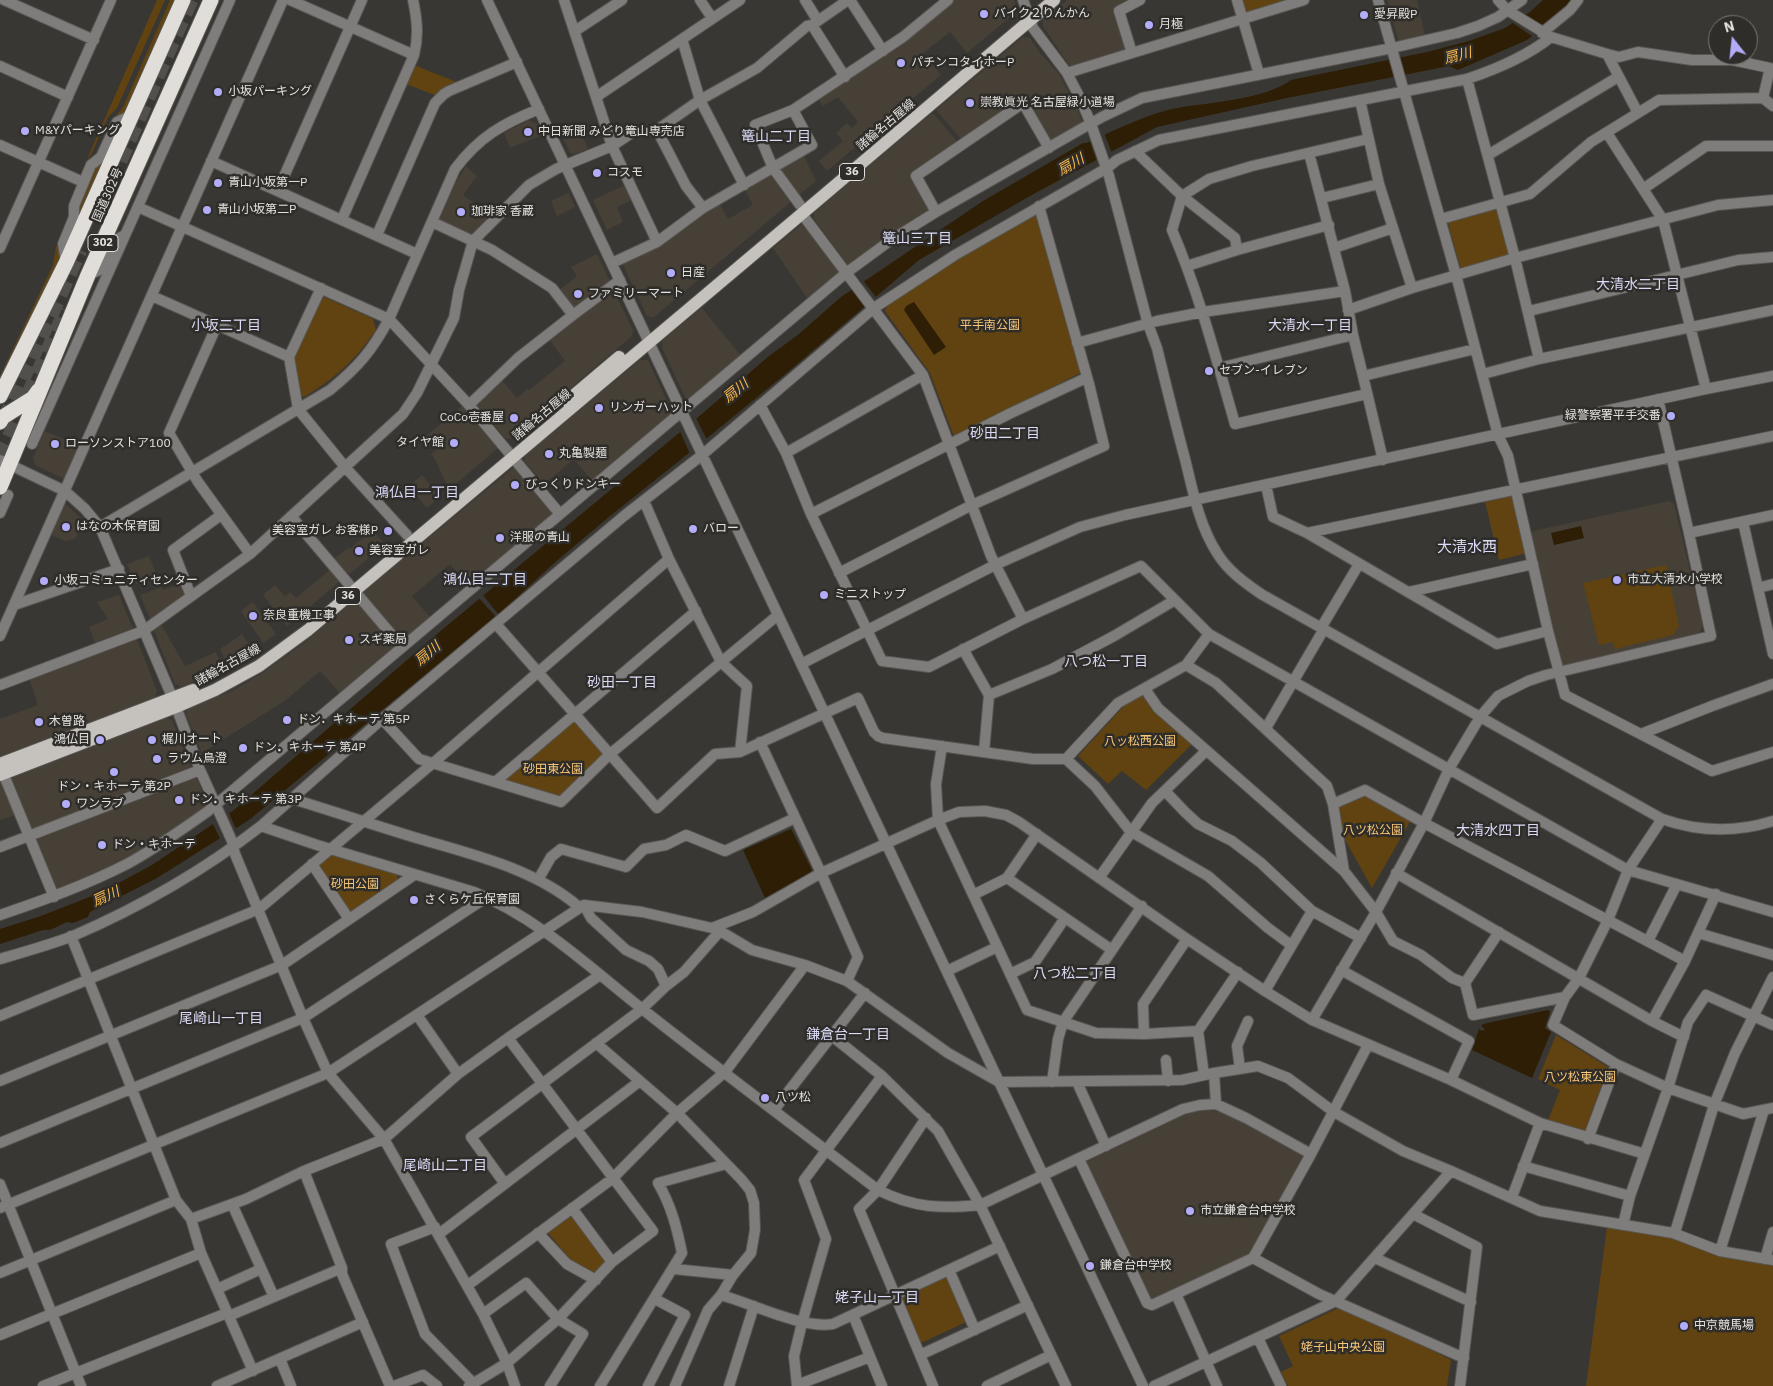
<!DOCTYPE html>
<meta charset="utf-8">
<style>
body{margin:0}
#map{position:relative;width:1773px;height:1386px;overflow:hidden;background:#393733;font-family:"IBM Plex Sans",sans-serif}
canvas{display:block}
.north{position:absolute;left:1708px;top:15px;width:50px;height:50px;box-sizing:border-box;background:#2f2d29;border:1px solid #777572;border-radius:50%;rotate:344deg;font-size:14px;font-weight:700;line-height:20px;text-align:center;color:#e3e1df}
.north::after{content:'';display:block;margin:auto;width:18px;height:22px;background:#b3adf9;clip-path:polygon(50% 0,100% 100%,50% 72%,0 100%)}
</style>
<div id="map">
<canvas width="1773" height="1386"></canvas>
<div class="north">N</div>
</div>
<script>
const c = document.querySelector('canvas').getContext('2d');
c.lineJoin = 'round';
function fill(path, color) { c.fillStyle = color; c.fill(path, 'evenodd'); }
function strokePath(path, color, width, dash) { c.strokeStyle = color; c.lineWidth = width; c.lineCap = dash ? 'butt' : 'round'; c.setLineDash(dash || []); c.stroke(path); }
function label(font, color, halo, rows, align = 'center') {
  c.font = font + ' "IBM Plex Sans","Noto Sans JP",sans-serif'; c.lineWidth = 5; c.setLineDash([]); c.textBaseline = 'middle'; c.strokeStyle = halo; c.fillStyle = color; for (const [text, x, y, turn = 0] of rows) {
    c.save(); c.translate(x, y); c.rotate((+turn || 0) * Math.PI / 180); c.textAlign = isNaN(turn) ? turn : align; if (halo) c.strokeText(text, 0, 0); c.fillText(text, 0, 0); c.restore();
  }
}
fill(new Path2D(`
 M954,0H1014L1017,7L1016,12L967,53L950,32L923,53L941,75L827,171L819,161L843,141L836,133L847,123L852,128L858,122L838,97L823,106L818,98L902,41Z
 M1067,0H1132L1115,10L1127,47L1124,51L1072,67L1069,65L1043,26V19Z
 M1387,0H1417L1425,36L1401,42L1398,39Z
 M1023,37L1030,38L1040,53L1059,74L1077,108L1082,120L1081,126L1052,141L1047,140L1024,99L966,138H960L936,110Z
 M931,114H934L956,140L954,147L913,175L930,210L850,266L848,265L814,219V213Z
 M529,120L537,124L542,135L510,148L504,133Z
 M579,127L588,149L575,154L570,153L562,135Z
 M803,154L816,181L798,196L780,172V168Z
 M466,166L477,176L463,195L493,217L474,237L442,224L440,219L455,184Z
 M769,174L775,175L792,201L653,318L647,316L623,265L625,261L719,202L728,219L753,205L744,188Z
 M627,184L634,199L617,207L623,222L607,230L593,200Z
 M569,193L575,207L557,216L551,201Z
 M802,224H805L840,272L809,301L773,248Z
 M597,254L611,283L576,309L571,308L558,291L577,276L571,267Z
 M613,289L633,330L632,336L510,439L505,438L478,406V401L501,379L517,398L527,389L529,390L565,361L548,338Z
 M702,308L742,357L690,401L686,399L662,348L663,340Z
 M640,360H648L673,414L593,482L574,459L544,484L524,461L525,456Z
 M464,404L497,443L498,448L449,490L435,459L431,454L437,449L426,436Z
 M45,431L81,447L66,480L35,465L33,458Z
 M517,467L553,509L552,515L469,587L450,564L412,596L431,618L405,641H400L361,594L513,468Z
 M422,475L440,497L427,508L409,486Z
 M1669,501L1674,504L1703,626L1699,633L1565,665L1561,663L1531,534L1533,531Z
 M63,502L83,520L75,539L65,541L49,534Z
 M372,530L385,544L350,574L343,572L332,560L348,548L350,549Z
 M149,556L157,576L136,584L127,564Z
 M332,568L339,576V582L287,626L263,595L275,585L285,596L290,592L296,598Z
 M182,583L186,593L185,597L151,621L140,595L162,587L163,590Z
 M119,595L134,631L96,645L89,627L108,619L97,602Z
 M357,598L395,643L396,649L341,694L320,671L286,700L202,753L186,714L188,709L232,691L264,672L303,644Z
 M253,602L276,634L263,643L241,611Z
 M160,622L185,666L216,652L223,668L182,687L175,684L153,628Z
 M242,634L253,650L228,666L220,649Z
 M136,637L157,691L155,698L0,757V719L38,705L29,678Z
 M166,718L172,720L191,768L190,771L35,830L31,828L11,780L13,777Z
 M193,777L197,779L208,806L126,861L56,891L36,840L38,836Z
 M0,782L3,783L16,815L0,820Z
 M1201,1110L1216,1111L1231,1116L1302,1156L1303,1161L1248,1257L1153,1301L1150,1299L1085,1166L1086,1162L1189,1113Z`), '#464037');
fill(new Path2D(`
 M157,0H165L117,108L108,117L91,155L87,159Z
 M170,0H178L129,110L118,118L95,159L112,121L123,107Z
 M1239,0H1284L1283,3L1246,14Z
 M414,65L459,83L437,96L406,84Z
 M118,126L69,243L75,210L93,167Z
 M71,203L61,259L0,386V376L53,265L56,247L68,219L69,209Z
 M1494,207L1498,210L1510,252L1507,256L1463,269L1460,267L1448,223L1449,219Z
 M1036,212L1081,370L1080,373L956,436L953,434L930,373L885,311L887,305L918,280Z
 M324,297L373,319L376,330C352,363 338,376 304,397L299,394L293,357L320,298Z
 M1513,495L1527,553L1499,560L1485,502Z
 M1666,565L1679,626L1673,635L1615,649L1613,642L1599,645L1583,583Z
 M1137,692L1193,743L1146,790L1122,771L1108,784L1078,756Z
 M575,714L610,754L561,802L495,782Z
 M1361,790L1411,820L1372,888L1343,836L1338,802Z
 M331,855L397,875L399,882L350,914L318,864Z
 M1556,1035L1608,1067L1585,1131L1548,1120L1560,1090L1538,1079Z
 M572,1216L607,1262L596,1273L571,1260L548,1233Z
 M1607,1227L1669,1237L1773,1266V1386H1586Z
 M946,1277L966,1322L921,1343L901,1297Z
 M1343,1306L1451,1360L1447,1386H1288L1281,1372L1293,1366L1279,1336Z`), '#604310');
fill(new Path2D(`
 M1543,0H1571L1555,18L1527,40L1458,70L1449,66L1287,98L1157,127L1030,196L919,260L789,371L679,461L610,516L553,564L502,611L249,820L157,878L90,912L88,917L73,923L67,922L50,930H43L0,944V929L41,916L102,892L152,865L234,810L437,634L703,413L769,356L799,334L841,297L983,201L1083,143H1086C1114,131 1142,116 1172,109C1207,102 1262,101 1291,80L1427,52L1469,41L1505,28L1530,12Z
 M914,302L946,347L934,355L904,310L906,306Z
 M1581,526L1584,538L1554,545L1551,533Z
 M791,829L812,870L810,873L765,898L743,850Z
 M1548,1010L1550,1012L1545,1028L1551,1032L1532,1078L1472,1050L1479,1029L1482,1031L1485,1029L1481,1026L1483,1024Z`), '#2d1e05');
fill(new Path2D(`
 M1520,15L1544,28L1533,37L1510,21Z
 M1104,133L1112,153L1097,162L1089,139Z
 M862,279L876,297L865,306L851,287Z
 M695,416L707,440L690,454L679,429Z
 M482,594L499,615L496,617L478,597Z
 M228,811L237,831L221,841L212,822Z`), '#393733');
strokePath(new Path2D(`
 M120,161L191,0
 M4,421L80,250
 M0,458L66,310`), '#52504d', 15, [15, 8]);
const minor = new Path2D(`
 M4,0L94,40
 M290,0L414,55C419,36 417,19 413,0
 M487,0L1143,1386
 M564,0L596,97
 M700,0L712,18
 M805,0L818,21
 M850,0L883,51
 M1023,0L1033,28L1067,73L1081,100L1091,124L1109,176L1148,324L1157,348C1166,385 1175,422 1185,459C1193,491 1199,525 1217,553C1228,571 1244,582 1261,594L1662,819C1699,832 1735,833 1773,821
 M1237,0L1259,74
 M1378,0L1456,275L1498,435L1508,456L1548,631L1565,695L1712,771L1773,752
 M1498,0L1507,10L1551,37L1607,54L1619,57L1638,52L1692,60H1732L1770,68L1763,98
 M812,25L845,77
 M575,31L622,0
 M1542,33L1570,10L1578,0
 M682,39L700,100L744,185
 M1132,53L1119,11L1140,0
 M1607,54L1638,113
 M0,66L68,97
 M1067,73L1304,0
 M1467,79L1515,258L1539,359
 M1360,100L1379,184L1412,288
 M793,110L755,125L773,168L800,205
 M657,130L686,186L703,208L812,145L793,110L903,37L948,0
 M1607,133L1663,220L1706,389
 M0,145L83,182
 M1135,151L1182,196L1235,238L1237,250
 M1488,155L1618,77
 M211,161L417,254
 M1643,189L1706,146H1773
 M278,190L362,0
 M1322,198L1379,184
 M138,207L389,319L469,405L560,514
 M703,208L657,242L612,146L596,97L740,0
 M936,212L916,176L1023,103L1049,148
 M802,214L923,375L991,556L1023,619
 M342,219L414,55
 M1441,219L1530,194L1591,142L1659,100L1763,98L1773,106
 M432,222L492,250L552,288L573,315
 M377,235L435,103L444,94L449,91L517,62
 M0,248L111,0
 M1334,248L1393,228
 M66,262L63,244L74,217V206L88,172L91,165L101,157L117,122L132,115
 M612,263L657,242
 M1187,266L1237,250L1329,225
 M88,275L100,270L114,241L125,235
 M321,288L289,357L298,409L345,467L407,535
 M152,296L217,325L169,433L198,482L250,554
 M1348,310L1412,288L1515,258L1718,205L1773,200
 M1529,311L1738,260L1773,257
 M217,325L289,357
 M1353,335L1363,376
 M1077,343L1157,321L1203,312L1345,291
 M1219,368L1353,335L1345,291L1309,153
 M1483,374L1539,359L1773,310
 M1367,394L1235,424C1216,358 1199,293 1172,230L1182,196L1209,179L1252,166L1368,139
 M469,405L518,358L573,315L620,280
 M760,405L786,453L811,514L882,661L929,667L1023,619L1141,566L1209,634L1628,870L1773,912
 M32,444L230,0
 M786,453L923,375
 M0,460L65,491L85,509L100,527L173,699L200,770L232,841L235,854L303,1018L328,1073L384,1139L483,1314L507,1363L515,1386
 M1383,460L1363,376L1475,349
 M1266,485L1273,517L1307,533L1497,644L1548,631
 M644,501L669,559L721,662L747,686L740,752
 M0,513L8,495
 M811,514L1011,413L1086,378
 M291,516L402,647
 M1743,522L1773,654
 M100,527L330,390C358,367 372,351 389,319L455,169C479,137 502,124 539,109
 M1307,533L1773,436
 M1689,533L1773,515
 M839,573L972,505L1104,446L1089,384L1039,206
 M1758,588L1773,584
 M1409,592L1533,564
 M191,596L173,550L221,515
 M14,605L119,569
 M496,624L657,808L715,754L740,752L858,698L874,732L878,736L883,738L1033,759H1066L1095,786L1130,831L1208,876L1268,928L1291,945
 M1321,628L1359,564
 M0,636L283,0
 M963,649L989,695L984,752
 M801,664L995,565L1080,527L1125,515L1706,389L1773,376
 M1186,665L1216,683L1327,786L1333,804L1344,871
 M0,685L143,631L250,554L403,414L417,393L454,318L459,290L473,241L529,185L556,169L612,146L633,132L657,130L700,100L757,68L807,26L812,25L848,0
 M1145,689L1158,708L1344,871L1376,912L1393,941L1421,955L1452,978L1465,983
 M989,695L1052,669L1114,636L1175,600
 M382,719L419,759L561,802L610,754L778,615
 M1266,728L1324,629
 M1641,734L1712,706L1773,684
 M760,742L821,873L858,957L847,981
 M942,746L936,784L938,820L1027,1010L1096,1033L1144,1034L1198,1031
 M1066,759L1118,703L1186,665L1209,634
 M3,773L54,897
 M495,782L696,611
 M1165,791L1185,812L1198,824L1232,841L1261,863L1312,911L1361,938
 M293,799C335,812 377,826 420,839C474,855 535,869 579,907
 M1333,804L1365,790L1424,823L1685,961
 M1662,819L1628,870L1608,920L1579,978L1565,997L1553,1025L1616,1064L1668,1088L1743,1114L1773,1108
 M261,826L382,719L624,516L702,455L874,308L955,255L1107,168L1117,160L1159,140L1467,79C1497,69 1526,57 1551,37
 M0,847L200,770
 M312,864L349,919
 M1396,873L1652,1021L1684,1037
 M1007,878L1112,950
 M1099,878L1152,803L1206,751
 M538,880L551,857L561,849L626,867L644,849L666,845L686,835L725,851L795,818
 M973,895L1007,878L1037,834
 M584,905L591,918L626,950L649,961L658,969L666,986
 M0,915C44,900 86,885 127,864C155,849 181,830 207,812L846,273L891,240L936,212L1102,117L1142,98L1392,48L1457,33L1478,26L1498,17L1522,0
 M712,928L753,912L821,873L938,820L959,812L985,811L1006,815L1019,822L1187,939L1265,991L1312,1020L1451,1080L1540,1123L1645,1154
 M1499,932L1465,983L1473,1015L1565,997
 M1698,933L1773,955
 M71,936L176,1200L191,1219L201,1253L253,1371
 M1648,941L1677,884
 M0,959C24,952 49,945 73,936C140,907 203,871 261,826L317,845L474,892C538,918 588,966 641,1008C719,1070 799,1129 878,1190C914,1208 941,1209 980,1205L1183,1109L1200,1105L1216,1104L1246,1118L1311,1154
 M1341,970L1469,1041L1451,1080
 M947,971L997,947
 M1010,974L1035,962L1065,918
 M1265,991L1312,911
 M417,1015L458,1074
 M0,1016L259,909L432,764L669,559
 M1312,1020L1376,912L1424,823L1449,769L1480,717L1498,696L1528,681L1546,675L1711,636L1689,533L1658,399
 M1652,1021L1685,961L1716,894
 M1144,1034L1143,1004L1187,939
 M832,1036L882,1076L938,1131L980,1205L1066,1386
 M596,1043L677,1113L741,1179L750,1190L754,1203L755,1230L751,1253L733,1275L721,1295L708,1310L675,1386
 M1166,1060L1168,1081
 M1240,1069L1237,1046L1248,1021
 M1214,1073L1216,1104
 M1204,1075L1198,1031L1238,972
 M0,1081L282,965L414,875
 M1052,1082L1058,1039L1063,1022L1142,906
 M1077,1082L1106,1146
 M774,1110L865,993
 M926,1118L878,1190L859,1209L933,1386
 M1588,1139L1616,1064
 M0,1143L303,1018L487,897
 M1079,1159L1147,1303L1152,1305L1253,1258L1311,1154L1368,1045
 M1523,1166L1630,1196
 M304,1171L342,1268V1274L390,1386
 M1451,1171L1540,1211L1673,1233L1720,1251L1773,1260
 M0,1184L81,1386
 M505,1184L471,1137L642,1009L666,986L684,972L720,931
 M1512,1197L1540,1123
 M232,1204L274,1297
 M0,1208L328,1073L584,905L642,912L712,928L720,931L752,950L805,965L847,981L948,1053L999,1082L1182,1080L1214,1073L1258,1066L1288,1078L1334,1112L1403,1151L1451,1171L1336,1301L1154,1386
 M572,1208L612,1262
 M1413,1214L1477,1247L1460,1386
 M191,1219L246,1199L304,1171L384,1139L458,1074L508,1038L600,975
 M1623,1225L1630,1196L1668,1088L1688,1022L1706,995L1773,1025
 M435,1227L391,1244L425,1334L473,1383
 M538,1233L567,1264L596,1280
 M1673,1233L1676,1229L1714,1105L1735,1053L1773,977
 M439,1234L640,1081
 M1720,1251L1764,1110
 M1253,1258L1319,1294L1464,1358
 M1375,1258L1471,1302
 M1765,1259L1773,1232
 M674,1269L733,1275
 M949,1270L975,1330
 M0,1273L176,1200
 M468,1285L612,1179L677,1113L725,1072L805,965
 M217,1289L261,1269
 M1176,1294L1217,1386
 M721,1295C753,1304 802,1329 833,1324L1000,1246
 M483,1314L526,1283L558,1319L583,1334L550,1386
 M853,1315L882,1386
 M229,1316L342,1268
 M0,1335L201,1253
 M1258,1338L1281,1386
 M920,1355L1028,1305
 M280,1359L291,1386
 M797,1385L870,1357
 M43,1386L227,1313
 M217,1386L363,1322
 M394,1386L423,1375L437,1386
 M469,1386L507,1363L558,1319L612,1262L653,1231L508,1038
 M600,1386L682,1253C677,1228 671,1205 658,1183L726,1164
 M648,1386L685,1315L655,1299
 M729,1386L754,1306
 M797,1386L794,1356L802,1323L826,1239L804,1180L882,1076
 M987,1386L1051,1355`);
const major = new Path2D(`
 M567,401L619,357
 M0,764L193,690
 M0,775L176,707L215,690L259,666L308,630L798,217L1054,0`);
const highway = new Path2D(`
 M0,396L66,263L183,0
 M0,422L3,417L33,398L38,391
 M0,487L88,275L211,0`);
strokePath(minor, '#585652', 12);
strokePath(major, '#585652', 14);
strokePath(highway, '#585652', 17);
strokePath(minor, '#7f7d7b', 10);
strokePath(major, '#c5c2be', 12);
strokePath(highway, '#e1ded9', 15);
for (const [x, y, r, color] of [
 [984,14,5,"#b3adf9"],
 [1364,15,5,"#b3adf9"],
 [1149,25,5,"#b3adf9"],
 [901,63,5,"#b3adf9"],
 [218,92,5,"#b3adf9"],
 [970,103,5,"#b3adf9"],
 [25,131,5,"#b3adf9"],
 [528,132,5,"#b3adf9"],
 [597,173,5,"#b3adf9"],
 [218,183,5,"#b3adf9"],
 [207,210,5,"#b3adf9"],
 [461,212,5,"#b3adf9"],
 [671,273,5,"#b3adf9"],
 [578,294,5,"#b3adf9"],
 [1209,371,5,"#b3adf9"],
 [599,408,5,"#b3adf9"],
 [1671,416,5,"#b3adf9"],
 [514,418,5,"#b3adf9"],
 [454,443,5,"#b3adf9"],
 [55,444,5,"#b3adf9"],
 [549,454,5,"#b3adf9"],
 [515,485,5,"#b3adf9"],
 [66,527,5,"#b3adf9"],
 [693,529,5,"#b3adf9"],
 [388,531,5,"#b3adf9"],
 [500,538,5,"#b3adf9"],
 [359,551,5,"#b3adf9"],
 [1617,580,5,"#b3adf9"],
 [44,581,5,"#b3adf9"],
 [824,595,5,"#b3adf9"],
 [253,616,5,"#b3adf9"],
 [349,640,5,"#b3adf9"],
 [287,720,5,"#b3adf9"],
 [39,722,5,"#b3adf9"],
 [100,740,5,"#b3adf9"],
 [152,740,5,"#b3adf9"],
 [243,748,5,"#b3adf9"],
 [157,759,5,"#b3adf9"],
 [114,772,5,"#b3adf9"],
 [179,800,5,"#b3adf9"],
 [66,804,5,"#b3adf9"],
 [102,845,5,"#b3adf9"],
 [414,900,5,"#b3adf9"],
 [765,1098,5,"#b3adf9"],
 [1190,1211,5,"#b3adf9"],
 [1090,1266,5,"#b3adf9"],
 [1684,1326,5,"#b3adf9"]
]) { const dot = new Path2D(); dot.arc(x, y, r, 0, 2 * Math.PI); c.fillStyle = color; c.fill(dot); strokePath(dot, '#2f2d29', 2); }
for (const [x, y, w] of [
 [852,172,25],
 [103,243,30],
 [348,596,25]
]) { const box = new Path2D(); box.roundRect(x - w / 2, y - 8.5, w, 17, 4); c.fillStyle = '#2f2d29'; c.fill(box); strokePath(box, '#e3e1df', 1); }
label('bold 11px', '#e3e1df', null, [
 ["36",852,172],
 ["302",103,243],
 ["36",348,596]
]);
label('12px', '#e3e1df', '#2f2d29', [
 ["バイク２りんかん",994,14],
 ["愛昇殿P",1374,15],
 ["月極",1159,25],
 ["パチンコタイホーP",911,63],
 ["小坂パーキング",228,92],
 ["崇教眞光 名古屋緑小道場",980,103],
 ["M&Yパーキング",35,131],
 ["中日新聞 みどり篭山専売店",538,132],
 ["コスモ",607,173],
 ["青山小坂第一P",228,183],
 ["青山小坂第二P",217,210],
 ["珈琲家 香蔵",471,212],
 ["日産",681,273],
 ["ファミリーマート",588,294],
 ["セブン-イレブン",1219,371],
 ["リンガーハット",609,408],
 ["緑警察署平手交番",1661,416,"right"],
 ["CoCo壱番屋",504,418,"right"],
 ["タイヤ館",444,443,"right"],
 ["ローソンストア100",65,444],
 ["丸亀製麺",559,454],
 ["びっくりドンキー",525,485],
 ["はなの木保育園",76,527],
 ["バロー",703,529],
 ["美容室ガレ お客様P",378,531,"right"],
 ["洋服の青山",510,538],
 ["美容室ガレ",369,551],
 ["市立大清水小学校",1627,580],
 ["小坂コミュニティセンター",54,581],
 ["ミニストップ",834,595],
 ["奈良重機工事",263,616],
 ["スギ薬局",359,640],
 ["ドン．キホーテ 第5P",297,720],
 ["木曽路",49,722],
 ["鴻仏目",90,740,"right"],
 ["梶川オート",162,740],
 ["ドン．キホーテ 第4P",253,748],
 ["ラウム鳥澄",167,759],
 ["ドン・キホーテ 第2P",114,787,"center"],
 ["ドン．キホーテ 第3P",189,800],
 ["ワンラブ",76,804],
 ["ドン・キホーテ",112,845],
 ["さくらケ丘保育園",424,900],
 ["八ツ松",775,1098],
 ["市立鎌倉台中学校",1200,1211],
 ["鎌倉台中学校",1100,1266],
 ["中京競馬場",1694,1326]
], 'left');
label('12px', '#e3e1df', '#2f2d29', [
 ["諸輪名古屋線",886,125,-40],
 ["国道302号",108,195,-66],
 ["諸輪名古屋線",542,415,-40],
 ["諸輪名古屋線",228,665,-29]
]);
label('12px', '#f9c677', '#2f2d29', [
 ["平手南公園",990,326],
 ["八ッ松西公園",1140,742],
 ["砂田東公園",553,770],
 ["八ツ松公園",1373,831],
 ["砂田公園",355,885],
 ["八ツ松東公園",1580,1078],
 ["姥子山中央公園",1343,1348]
]);
label('italic 14px', '#faba4f', '#2f2d29', [
 ["扇川",1458,56,-15],
 ["扇川",1071,165,-30],
 ["扇川",736,391,-39],
 ["扇川",428,654,-40],
 ["扇川",106,897,-25]
]);
label('14px', '#dbdaf7', '#2f2d29', [
 ["篭山二丁目",776,137],
 ["篭山三丁目",917,239],
 ["大清水二丁目",1638,285],
 ["小坂二丁目",226,326],
 ["大清水一丁目",1310,326],
 ["砂田二丁目",1005,434],
 ["鴻仏目一丁目",417,493],
 ["鴻仏目二丁目",485,580],
 ["八つ松一丁目",1106,662],
 ["砂田一丁目",622,683],
 ["大清水四丁目",1498,831],
 ["八つ松二丁目",1075,974],
 ["尾崎山一丁目",221,1019],
 ["鎌倉台一丁目",848,1035],
 ["尾崎山二丁目",445,1166],
 ["姥子山一丁目",877,1298]
]);
label('15px', '#dbdaf7', '#2f2d29', [
 ["大清水西",1467,548]
]);
</script>
